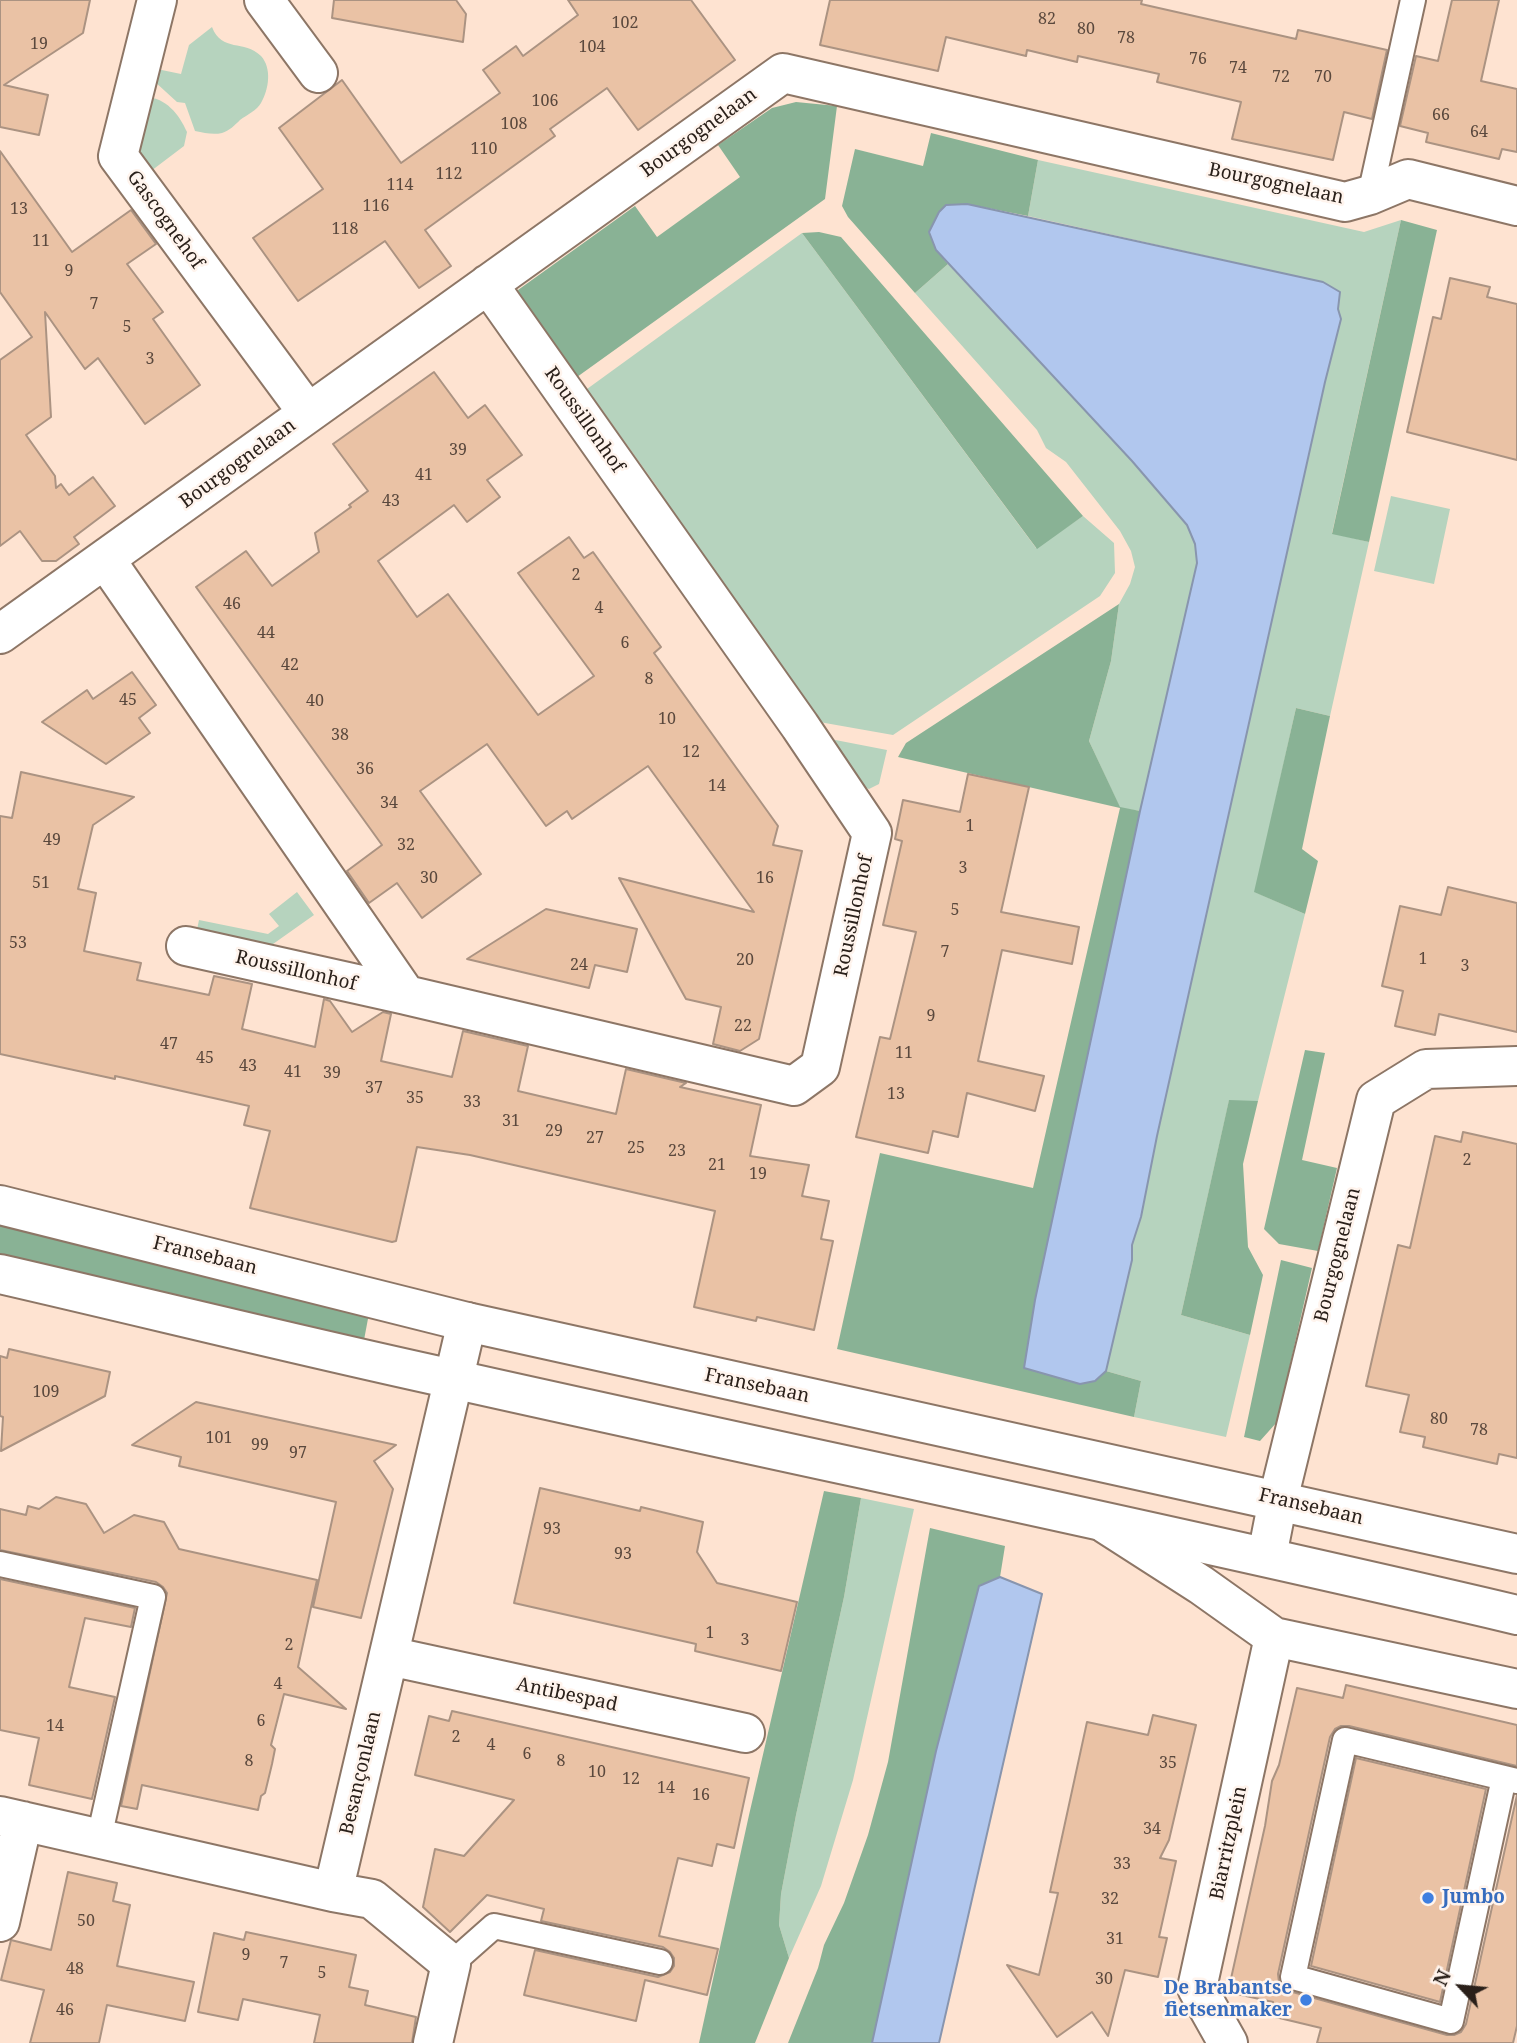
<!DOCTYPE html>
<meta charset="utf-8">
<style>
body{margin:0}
#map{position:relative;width:1517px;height:2043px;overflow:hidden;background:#fee3d1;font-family:"Noto Serif",serif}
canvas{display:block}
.north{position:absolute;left:1426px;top:1952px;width:70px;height:70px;-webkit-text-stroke:5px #fff4ed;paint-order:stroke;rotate:296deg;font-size:19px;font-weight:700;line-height:28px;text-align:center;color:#2a201a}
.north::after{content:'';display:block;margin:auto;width:24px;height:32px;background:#2a201a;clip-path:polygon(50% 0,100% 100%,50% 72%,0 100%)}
</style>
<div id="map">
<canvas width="1517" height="2043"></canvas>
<div class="north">N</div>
</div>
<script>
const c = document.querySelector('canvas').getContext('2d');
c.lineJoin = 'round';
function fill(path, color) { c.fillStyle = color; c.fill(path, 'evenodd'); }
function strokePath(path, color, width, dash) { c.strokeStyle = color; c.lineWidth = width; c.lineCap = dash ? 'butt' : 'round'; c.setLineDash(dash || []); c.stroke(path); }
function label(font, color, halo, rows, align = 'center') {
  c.font = font + ' "Noto Serif",serif'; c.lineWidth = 5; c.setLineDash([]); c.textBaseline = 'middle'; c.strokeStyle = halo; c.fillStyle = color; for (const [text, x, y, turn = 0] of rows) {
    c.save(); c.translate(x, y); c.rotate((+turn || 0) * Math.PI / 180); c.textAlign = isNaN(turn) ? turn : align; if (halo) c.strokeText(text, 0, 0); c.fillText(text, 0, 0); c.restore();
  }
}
fill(new Path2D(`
 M212,27C222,53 244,39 261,56C272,68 269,89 261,103C257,110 247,115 240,120C235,125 229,131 222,133C213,135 205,133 195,131L185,103L177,102L154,81L152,68L181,74L189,45Z
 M146,97C166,98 179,114 187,132L184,146L151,171L132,148Z
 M1038,160L1364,232L1401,220L1332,533L1369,542L1330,716L1296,708L1255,892L1305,914L1258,1101H1229L1181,1315L1250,1335L1226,1437L1134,1417L1141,1381L1106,1371L1132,1260V1245L1141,1217L1157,1136L1325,382L1341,319L1338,309L1340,292L1323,282L1028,216Z
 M802,233L1036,548L1083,516L1114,543L1115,573L1100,596L893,735L808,720L659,500L660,491L587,389Z
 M948,264L1132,461L1187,525L1195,544L1197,563L1140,811L1120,808L1089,741L1111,661L1119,604L1130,584L1135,567L1131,551L1120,531L1066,462L1046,448L1037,430L915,293Z
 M1391,496L1450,509L1434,584L1374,571Z
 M825,738L887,750L879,784L869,789L853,782Z
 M297,892L314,915L266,949L195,939L199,920L268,934L279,926L269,914Z
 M861,1498L914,1509L853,1780L821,1886L789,1958L779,1925L781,1894L796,1815L844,1597Z`), '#b6d3be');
fill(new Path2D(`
 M796,102L837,106L825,199L577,377L521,304L518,290L635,206L657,237L740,177L718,145L772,108Z
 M931,133L1038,160L1028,216L967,204L936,250L948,264L915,293L848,217L842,206L855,149L923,166Z
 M1401,220L1437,230L1369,542L1332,534Z
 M819,232L841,237L1083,516L1037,549L802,233Z
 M1119,604L1111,661L1089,741L1120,807L1140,811L1035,1300L1095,1381L1106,1371L1141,1381L1134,1417L837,1349L880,1153L1033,1188L1120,808L898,757L906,743Z
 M1296,708L1330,716L1302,849L1318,861L1305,914L1254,892Z
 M1305,1050L1325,1053L1302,1160L1337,1168L1318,1251L1279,1244L1264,1229Z
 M1229,1100L1258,1101L1243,1164L1248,1247L1263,1275L1250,1335L1181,1315Z
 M0,1225L370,1308L364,1340L0,1258Z
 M1281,1260L1312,1268L1277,1422L1260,1441L1244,1437Z
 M824,1491L861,1498L844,1597L796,1815L781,1894L779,1925L789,1958L755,2043H699L749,1815Z
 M930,1528L1005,1546L1000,1577L979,1586L936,1751L872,2043H788L818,1968L824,1945L844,1903L868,1835L888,1762Z`), '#89b295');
const water = new Path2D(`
 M967,204L1323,282L1340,292L1338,309L1341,319L1325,382L1157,1136L1141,1217L1132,1245V1260L1106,1371L1095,1381L1080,1384L1024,1368L1035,1300L1140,811L1197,563L1195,544L1187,525L1132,461L936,250L929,232L939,212L946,205Z
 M1000,1577L1042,1594L939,2043H872L936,1751L979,1586Z`);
fill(water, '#b1c7ee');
strokePath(water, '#8895ae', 2);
const building = new Path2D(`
 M0,0H90L83,33L4,85L48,95L39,135L0,127Z
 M334,0H456L466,14L463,42L332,18Z
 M568,0H691L735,60L638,130L607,88L550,129L555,136L425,230L451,266L419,288L385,241L298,301L253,238L323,189L279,128L342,80L401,163L500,93L483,70L516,46L523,56L578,15Z
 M830,0H1142L1141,4L1296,39L1298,30L1387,50L1372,119L1344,112L1333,160L1232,139L1241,102L1157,82L1159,74L1078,56L1077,62L1027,50L1026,56L946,37L938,71L820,45Z
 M1452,0H1499L1481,81L1517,89V152L1502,149L1499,159L1426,142L1428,133L1400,126L1416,56L1438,61Z
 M0,151L72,252L131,210L156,244L127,264L163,312L153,319L200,385L145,424L98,358L85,369L45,312L51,417L26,435L55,476L56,488L61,484L69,495L93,477L115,506L74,537L79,544L56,561H42L20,531L0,546V360L32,337L0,292Z
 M1450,278L1490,287L1487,297L1517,304V460L1407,432L1433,317L1441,319Z
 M434,372L468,418L485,405L522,455L487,480L500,497L467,522L454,505L378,561L417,617L448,594L538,715L594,676L518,573L569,537L584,558L593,552L661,647L654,653L778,826L773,845L802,851L759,1039L740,1051L713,1044L721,1007L686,999L619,878L754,912L648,766L572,819L567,811L546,826L487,744L420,791L481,874L422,918L397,883L369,903L347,871L382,845L196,587L246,551L272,586L319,552L315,533L351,507L349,505L368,491L333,444Z
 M132,672L156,705L139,718L150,733L106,764L42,722L87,690L93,699Z
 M21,772L134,797L93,825L78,889L96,893L84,951L141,963L137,980L209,995L214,976L252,984L242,1029L315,1047L324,999L330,1001L352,1032L383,1012L391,1014L381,1061L452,1077L463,1031L528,1046L518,1091L616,1114L626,1069L686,1083L680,1087L761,1105L750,1156L809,1165L802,1196L829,1201L821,1239L833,1241L814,1330L757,1317L756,1321L694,1307L715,1211L470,1155L417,1147L396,1241L392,1242L250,1208L270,1131L244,1125L249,1106L115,1076V1079L0,1054V816L12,818Z
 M968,774L1029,787L1001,912L1079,927L1072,964L1002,950L978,1061L1044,1076L1035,1111L967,1093L958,1137L933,1131L928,1153L856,1137L880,1037L890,1039L916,932L883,925L902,841L895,839L903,800L960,812Z
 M1448,887L1517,903V1032L1439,1014L1435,1035L1395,1026L1403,991L1382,986L1400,906L1441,915Z
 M546,909L637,929L627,972L595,965L589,988L467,959Z
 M1463,1132L1517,1144V1458L1499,1454L1497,1464L1423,1447L1425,1437L1400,1432L1409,1395L1366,1386L1398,1245L1410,1248L1435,1136L1461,1142Z
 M9,1349L110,1372L105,1396L1,1451L3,1417L0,1416V1356L7,1358Z
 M196,1402L396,1445L374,1461L393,1489L361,1618L313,1607L336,1502L179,1466L181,1457L132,1445Z
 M540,1488L640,1511L641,1507L703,1522L697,1552L717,1583L797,1602L781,1671L695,1651L696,1644L514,1603Z
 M56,1497L86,1504L104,1533L134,1515L164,1522L179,1549L317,1580L298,1667L346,1709L284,1694L271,1745L275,1749L272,1764L265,1793L261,1796L258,1810L142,1785L137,1809L121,1806L167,1593L163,1587L156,1582L0,1550V1509L26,1515L28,1506L39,1509Z
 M0,1579L135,1608L131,1627L85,1618L69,1687L115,1697L92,1799L29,1785L39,1738L0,1730Z
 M1346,1685L1517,1725V1766L1349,1726H1341L1335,1729L1330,1737L1278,1974L1279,1982L1289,1991L1447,2035H1454L1461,2032L1466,2024L1517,1795V2026L1513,2043H1317L1321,2028L1271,2016L1273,2002L1228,1992L1265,1826L1272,1781L1279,1765L1297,1688L1343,1698Z
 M452,1711L749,1778L734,1848L717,1844L712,1866L678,1858L659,1936L718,1949L707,1995L645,1980L636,2021L524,1995L535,1950L658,1977L670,1972L674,1966V1958L670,1952L663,1947L541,1921L544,1909L487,1895L450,1932L423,1907L435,1849L464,1856L514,1800L415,1775L429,1716L449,1721Z
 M1153,1715L1196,1725L1169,1840L1160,1858L1176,1861L1159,1937L1167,1938L1158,1977L1125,1970L1108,2036L1092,2012L1057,2037L1007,1965L1039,1975L1058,1893L1050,1892L1087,1722L1148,1735Z
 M1356,1758L1486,1789L1440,2002L1311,1966Z
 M68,1872L117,1883L113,1901L130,1905L117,1966L194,1982L185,2021L107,2005L99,2043H30L44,1990L1,1980L11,1940L51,1950Z
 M246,1932L356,1955L349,1987L368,1991L365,2005L416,2017L412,2043H314L320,2015L243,1999L238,2020L198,2012L214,1933L244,1940Z`);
fill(building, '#eac2a5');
strokePath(building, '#ab9382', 2);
const lane = new Path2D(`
 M1370,195L1413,0
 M0,1564L153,1597L99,1838
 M1504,1778L1451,2021L1293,1977L1345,1740C1402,1754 1460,1767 1517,1781
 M451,1964L494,1926L660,1962`);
const street = new Path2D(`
 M157,0L118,156L308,413
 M264,0L318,73
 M105,559L406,995L794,1086L820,1067L872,833L800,726L488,284
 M0,634L783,73L1345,202L1370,195L1408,179L1517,206
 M186,946L406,995
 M1106,1524L1201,1585L1274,1637L1517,1689
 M1267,1556L1278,1500L1376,1100L1426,1069L1517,1066
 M389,1656L745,1733
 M0,1816L333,1892L372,1899L451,1964L433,2043
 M333,1892L467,1322
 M0,1922L23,1821
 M1228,2043L1197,1988L1274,1637`);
const secondary = new Path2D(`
 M0,1205L467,1322L1517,1554
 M0,1274C152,1309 304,1347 457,1380C810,1459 1165,1532 1517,1615`);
strokePath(lane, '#8d7666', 28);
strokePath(street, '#8d7666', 42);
strokePath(secondary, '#8d7666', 42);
strokePath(lane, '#fff', 24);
strokePath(street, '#fff', 38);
strokePath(secondary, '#fff', 38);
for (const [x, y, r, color] of [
 [1428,1898,7,"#3f7fe0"],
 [1306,2000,7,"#3f7fe0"]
]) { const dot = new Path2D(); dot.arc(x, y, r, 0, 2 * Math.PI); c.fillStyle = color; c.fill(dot); strokePath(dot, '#fff4ed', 2.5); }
label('16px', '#5a483d', null, [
 ["82",1047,19],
 ["102",625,23],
 ["80",1086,29],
 ["78",1126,38],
 ["19",39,44],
 ["104",592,47],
 ["76",1198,59],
 ["74",1238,68],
 ["72",1281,77],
 ["70",1323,77],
 ["106",545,101],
 ["66",1441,115],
 ["108",514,124],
 ["64",1479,132],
 ["110",484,149],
 ["112",449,174],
 ["114",400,185],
 ["116",376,206],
 ["13",19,209],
 ["118",345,229],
 ["11",41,241],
 ["9",69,271],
 ["7",94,304],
 ["5",127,327],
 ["3",150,359],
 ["39",458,450],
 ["41",424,475],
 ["43",391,501],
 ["2",576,575],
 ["46",232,604],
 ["4",599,608],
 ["44",266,633],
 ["6",625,643],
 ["42",290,665],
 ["8",649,679],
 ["45",128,700],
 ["40",315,701],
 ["10",667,719],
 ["38",340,735],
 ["12",691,752],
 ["36",365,769],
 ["14",717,786],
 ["34",389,803],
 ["1",970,826],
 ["49",52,840],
 ["32",406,845],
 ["3",963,868],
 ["30",429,878],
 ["16",765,878],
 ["51",41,883],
 ["5",955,910],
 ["53",18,943],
 ["7",945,952],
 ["1",1423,959],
 ["20",745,960],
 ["24",579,965],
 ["3",1465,966],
 ["9",931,1016],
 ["22",743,1026],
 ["47",169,1044],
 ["11",904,1053],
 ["45",205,1058],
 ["43",248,1066],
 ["41",293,1072],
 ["39",332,1073],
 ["37",374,1088],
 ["13",896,1094],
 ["35",415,1098],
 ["33",472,1102],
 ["31",511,1121],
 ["29",554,1131],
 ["27",595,1138],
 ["25",636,1148],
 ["23",677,1151],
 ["2",1467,1160],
 ["21",717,1165],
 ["19",758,1174],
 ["109",46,1392],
 ["80",1439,1419],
 ["78",1479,1430],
 ["101",219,1438],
 ["99",260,1445],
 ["97",298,1453],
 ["93",552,1529],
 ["93",623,1554],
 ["1",710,1633],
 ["3",745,1640],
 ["2",289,1645],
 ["4",278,1684],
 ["6",261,1721],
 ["14",55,1726],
 ["2",456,1737],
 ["4",491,1745],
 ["6",527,1754],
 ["8",249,1761],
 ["8",561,1761],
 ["35",1168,1763],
 ["10",597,1772],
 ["12",631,1779],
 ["14",666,1788],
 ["16",701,1795],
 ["34",1152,1829],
 ["33",1122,1864],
 ["32",1110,1899],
 ["50",86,1921],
 ["31",1115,1939],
 ["9",246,1955],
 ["7",284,1963],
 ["48",75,1969],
 ["5",322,1973],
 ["30",1104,1979],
 ["46",65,2010]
]);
label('19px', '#2a201a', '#fff4ed', [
 ["Bourgognelaan",699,133,-36],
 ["Bourgognelaan",1276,184,12],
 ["Gascognehof",165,220,54],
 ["Roussillonhof",584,420,55],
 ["Bourgognelaan",238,464,-36],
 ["Roussillonhof",854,916,-78],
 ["Roussillonhof",296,971,13],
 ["Bourgognelaan",1338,1255,-76],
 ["Fransebaan",205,1256,14],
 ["Fransebaan",757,1386,12],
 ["Fransebaan",1311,1507,13],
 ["Antibespad",567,1695,12],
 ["Besançonlaan",361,1773,-77],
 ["Biarritzplein",1229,1843,-78]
]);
label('bold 19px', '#366cbe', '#fff4ed', [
 ["Jumbo",1442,1898],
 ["De Brabantse",1292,1989,"right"],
 ["fietsenmaker",1292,2011,"right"]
], 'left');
</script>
